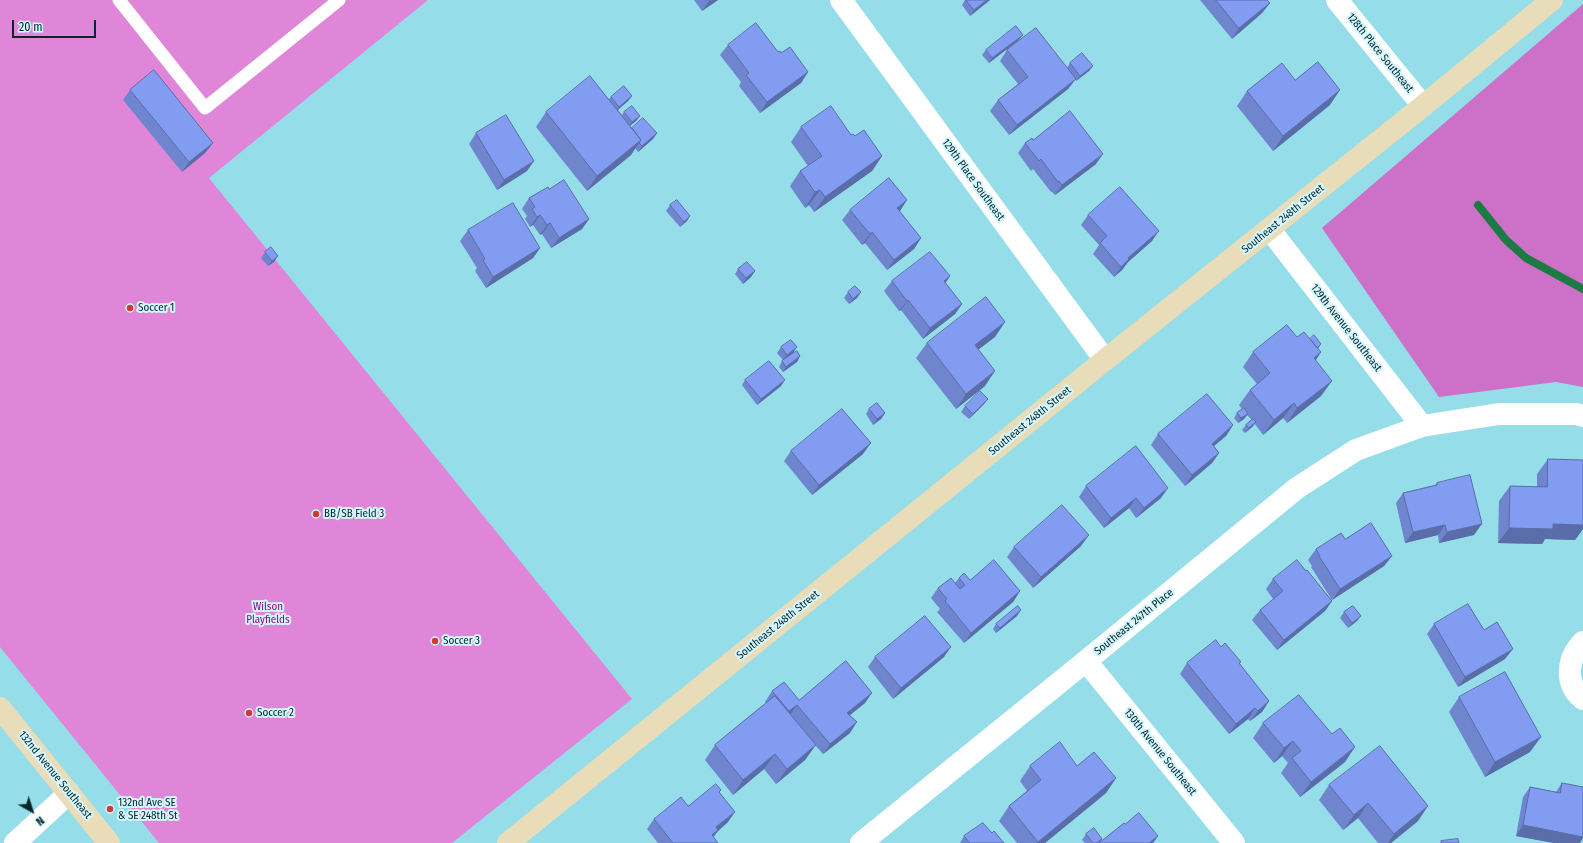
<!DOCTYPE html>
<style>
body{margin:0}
#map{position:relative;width:1583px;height:843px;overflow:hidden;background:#94dde9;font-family:"Fira Sans Condensed",sans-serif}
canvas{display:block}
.north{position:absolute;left:12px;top:791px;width:40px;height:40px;-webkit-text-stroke:3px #d4f7fd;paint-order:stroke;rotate:141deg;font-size:11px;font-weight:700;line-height:16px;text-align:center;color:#07262b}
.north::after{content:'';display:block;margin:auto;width:14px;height:18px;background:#07262b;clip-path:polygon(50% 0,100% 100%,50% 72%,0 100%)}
.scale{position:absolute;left:12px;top:20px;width:84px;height:18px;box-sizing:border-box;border:2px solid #07262b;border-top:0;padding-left:5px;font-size:12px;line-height:14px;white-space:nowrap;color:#07262b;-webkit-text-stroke:3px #d4f7fd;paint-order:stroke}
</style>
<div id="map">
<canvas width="1583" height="843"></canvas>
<div class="north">N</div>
<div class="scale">20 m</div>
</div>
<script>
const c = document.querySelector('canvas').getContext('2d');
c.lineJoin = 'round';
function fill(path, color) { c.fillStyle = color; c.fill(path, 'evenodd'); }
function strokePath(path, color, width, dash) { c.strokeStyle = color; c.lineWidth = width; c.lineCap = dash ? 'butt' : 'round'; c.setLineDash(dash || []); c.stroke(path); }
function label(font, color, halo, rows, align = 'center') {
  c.font = font + ' "Fira Sans Condensed",sans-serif'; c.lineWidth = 4; c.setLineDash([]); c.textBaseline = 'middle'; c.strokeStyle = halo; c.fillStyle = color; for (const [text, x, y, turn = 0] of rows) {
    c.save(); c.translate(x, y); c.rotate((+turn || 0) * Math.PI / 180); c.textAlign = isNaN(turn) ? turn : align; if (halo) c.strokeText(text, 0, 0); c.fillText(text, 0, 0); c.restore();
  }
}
fill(new Path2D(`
 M0,0H428L209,178L632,699L452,843H159L0,647Z`), '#df86d9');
fill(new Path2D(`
 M1583,4V387L1556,382L1439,397L1322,228Z`), '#cd70c7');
strokePath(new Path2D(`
 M1478,205L1506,240L1526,258L1583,289`), '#1c7b43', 8);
strokePath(new Path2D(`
 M119,0L205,108L339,0`), '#fff', 13);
strokePath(new Path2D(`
 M841,0L1105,360
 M1337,0L1423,106
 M1270,230L1422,426
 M1583,642C1567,658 1564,684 1583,699
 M1086,661L1234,843
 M15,843L69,793
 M861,843L1086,661L1297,488L1356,450L1422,426L1499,414H1576L1583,416`), '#fff', 22);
strokePath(new Path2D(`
 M0,708L109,843
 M508,843L1105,360L1423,106L1552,0`), '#e8ddb8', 22);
fill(new Path2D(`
 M694,0H718L702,11Z
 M965,0H990L970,16L962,5Z
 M1200,0H1267L1270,3L1262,13L1232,39Z
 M1019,40L989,63L982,55L986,50Z
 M728,45L778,52L781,53L808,72L801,83L760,113L739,86L741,82L720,55Z
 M1007,50L1067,68L1070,63L1093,66L1089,71L1076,81L1075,79L1068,89L1009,135L990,111L998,100L1018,84L1000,61Z
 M1295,80L1330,105L1273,151L1237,106L1247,91Z
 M130,90L213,143L205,153L182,172L123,100Z
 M632,96L628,101L618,110L622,115L624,112L640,116L636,121L630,126L632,128L657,133L653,139L638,152L635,148L631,155L587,191L536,127L546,112L609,99L611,97Z
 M801,127L855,136L882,156L872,171L814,212L809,205L805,208L790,186L800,171L808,166L791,142Z
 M476,133L527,171L497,190L469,144Z
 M1033,140L1096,164L1055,195L1052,192H1051L1033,169L1031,171L1018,153L1025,143Z
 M549,189L589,219L582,229L551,248L542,234L540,235L533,225L530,227L525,219L527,216L522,209L529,198Z
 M670,205L687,221L680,227L666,211Z
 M850,210L899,211L921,238L914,249L887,270L865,243L862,245L842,220Z
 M1088,215L1152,241L1128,262L1122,270L1114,277L1093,254L1099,245L1081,225Z
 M468,230L540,248L533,258L486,288L475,271L477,268L460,241Z
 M265,252L274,262L268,266L261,258Z
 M738,269L755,271L751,277L743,284L735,274Z
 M950,276L945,283L962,304L955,314L923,339L901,310L899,311L884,291L892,281Z
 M848,292H861L857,298L849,304L844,298Z
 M995,337L978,350L985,386L956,409L916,358L927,343Z
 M1297,337L1310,339L1321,344L1318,349L1321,352L1316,360L1321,396L1287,423L1283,418L1263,435L1255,424L1252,427L1245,433L1242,430L1246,425L1252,420L1247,415L1244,419L1238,423L1234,418L1237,413L1242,409L1239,405L1250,390L1257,384L1243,367L1253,352Z
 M781,347L793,353L783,360L777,353Z
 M800,356L797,362L783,372L779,367L782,361Z
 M745,380L781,386L757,405L742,385Z
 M988,399L984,404L969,419L961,412L965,406Z
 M869,409L885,413L881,419L873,425L866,414Z
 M1233,425L1226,436L1214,446L1219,453L1212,463L1185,486L1151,445L1158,434Z
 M791,451L863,454L812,495L784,461Z
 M1548,459L1583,460V529L1575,540L1545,539L1542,544L1498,543L1499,501L1510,486L1537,487V474Z
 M1437,483L1474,535L1439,543L1438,535L1405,543L1396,503L1403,493L1435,485Z
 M1086,486L1161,498L1136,518L1129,508L1104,528L1079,497Z
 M1345,539L1392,556L1384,566L1332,600L1311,567L1312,566L1308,560L1316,549Z
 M1081,546L1033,588L1007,557L1014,547Z
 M1306,571L1332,601L1325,611L1277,650L1252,620L1260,610L1273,599L1266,589L1273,579Z
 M959,578L1020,591L1013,602L964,643L937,612L940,609L931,598L938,588L955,583Z
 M1344,612L1357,621L1348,628L1340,618Z
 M1017,616L996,633L993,629L996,624Z
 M1434,624L1484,630L1505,659L1458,687L1427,634Z
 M1221,647L1239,664L1269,701L1262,712L1250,721L1248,719L1229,734L1180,674L1187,663Z
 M875,657H944L893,699L868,667Z
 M772,691L799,700L865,703L850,715V733L823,754L815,745L805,760L776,784L764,769L733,795L705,760L715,745L766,703L765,702Z
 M1459,697L1530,752L1485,777L1449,712Z
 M1263,723L1345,762L1300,797L1281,773L1288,763L1282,756L1274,763L1253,738Z
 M1030,766H1077L1116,778L1106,793L1045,843H1017L999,821L1009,806L1027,791L1020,781Z
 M1562,783L1580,843H1554L1516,836L1523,797L1530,787L1556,792Z
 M1329,785L1418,821L1391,843H1378L1358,818L1343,830L1319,800Z
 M719,793L728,822L718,831L713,837L718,843H658L647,829L654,819Z
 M1125,824L1158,836L1153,843H1085L1082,840L1086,834L1102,839L1100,842Z
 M992,833L1004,843H960L964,836Z`), '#6f86cf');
fill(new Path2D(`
 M710,0H718L702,11L709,1Z
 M987,0H990L970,16L974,10Z
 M1270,3L1262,13L1232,39L1239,28Z
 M1023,35L1019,40L989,63L992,58Z
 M1093,66L1089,71L1076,81L1080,76Z
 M808,72L801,83L760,113L767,102Z
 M1076,79L1068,89L1009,135L1017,125Z
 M1340,90L1330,105L1273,151L1283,136Z
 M632,96L628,101L615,112L619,107Z
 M640,116L636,121L628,127L632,122Z
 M657,133L653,139L638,152L642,146Z
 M641,140L631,155L587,191L597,176Z
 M213,143L205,153L182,172L189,162Z
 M1103,154L1096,164L1055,195L1062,185Z
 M882,156L872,171L814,212L825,197Z
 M534,161L527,171L497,190L504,180Z
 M820,190L809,205L805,208L815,192Z
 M907,200L900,211L890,219L897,208Z
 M540,215L533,225L530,227L537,217Z
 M690,216L687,221L680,227L684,222Z
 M589,219L582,229L551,248L559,238Z
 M550,223L542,234L540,235L547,225Z
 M1159,231L1152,241L1128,262L1122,270L1114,277L1128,258Z
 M872,232L865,243L862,245L870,234Z
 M921,238L914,249L887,270L894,260Z
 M540,248L533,258L486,288L493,277Z
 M278,256L274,262L268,266L272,261Z
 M755,271L751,277L743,284L746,278Z
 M950,276L943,287L944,281Z
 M861,292L857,298L849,304L853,299Z
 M908,300L901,310L899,311L907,301Z
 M962,304L955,314L923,339L930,328Z
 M1005,322L995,337L964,360L975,345Z
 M797,347L793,353L783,360L787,355Z
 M1321,352L1311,367L1314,358Z
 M800,356L797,362L783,372L786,367Z
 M995,371L985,386L956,409L966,394Z
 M785,380L781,386L757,405L761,399Z
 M1332,381L1321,396L1287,423L1297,408Z
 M988,399L984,404L969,419L973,414Z
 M1294,403L1283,418L1263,435L1274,420Z
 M885,413L881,419L873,425L877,419Z
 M1248,414L1244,419L1238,423L1241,418Z
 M1256,422L1252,427L1245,433L1249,428Z
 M1233,425L1226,436L1204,454L1212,444Z
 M871,443L863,454L812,495L819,485Z
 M1219,453L1212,463L1185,486L1192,475Z
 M1168,488L1161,498L1136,518L1144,508Z
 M1136,498L1129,508L1104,528L1111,518Z
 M1482,524L1474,535L1439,543L1447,532Z
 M1553,524L1583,525V529L1575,540L1545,539L1542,544L1498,543L1509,528Z
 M1445,525L1438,535L1405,543L1413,532Z
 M1089,535L1081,546L1033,588L1041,577Z
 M1392,556L1384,566L1332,600L1340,589Z
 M1020,591L1013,602L964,643L971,633Z
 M1332,601L1325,611L1277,650L1284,640Z
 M1021,610L1017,616L996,633L1000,628Z
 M1361,616L1357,621L1348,628L1352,623Z
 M951,647L944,657L893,699L901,688Z
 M1513,649L1505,659L1458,687L1465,677Z
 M872,693L865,703L840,723L847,713Z
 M1269,701L1262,712L1250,721L1258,711Z
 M797,705L790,715L782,722L789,711Z
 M1255,708L1248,719L1229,734L1236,724Z
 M857,722L850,733L823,754L830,744Z
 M1541,737L1530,752L1485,777L1495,762Z
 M1293,741L1282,756L1274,763L1284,748Z
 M816,745L805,760L776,784L787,769Z
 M1355,747L1345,762L1300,797L1311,782Z
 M775,754L764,769L733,795L743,780Z
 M1116,778L1106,793L1045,843H1037Z
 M1368,803L1358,818L1343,830L1354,815Z
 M1428,806L1418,821L1391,843H1388L1394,834Z
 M735,812L728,822L718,831L711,840L708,843L716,827Z
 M1523,825L1583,837V838L1580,843H1554L1516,836Z
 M1158,836L1153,843H1149Z`), '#5a6da9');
const building = new Path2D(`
 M966,0H987L974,10Z
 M1216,0H1267L1270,3L1239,28Z
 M756,23L778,52L780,51L781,53L790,47L808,72L767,102L746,75L749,73L728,45Z
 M1016,26L1023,35L992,58L986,50Z
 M1036,28L1076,79L1017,125L998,100L1028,77L1007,50Z
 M1082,53L1093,66L1080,76L1070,63Z
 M1318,62L1340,90L1283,136L1247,91L1282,63L1295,80Z
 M154,70L213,143L189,162L130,90Z
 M590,76L641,140L597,176L546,112Z
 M624,86L632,96L619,107L611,97Z
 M632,106L640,116L632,122L624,112Z
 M831,106L851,135L853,134L855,136L864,130L882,156L825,197L820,190L815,192L800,171L822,156L801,127Z
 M1070,111L1103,154L1062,185L1059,181L1058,182L1041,159L1039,161L1025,143L1032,138L1033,140Z
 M506,115L534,161L504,180L476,133Z
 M643,118L657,133L642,146L639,143L641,140L632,128Z
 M889,178L907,200L897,208L921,238L894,260L872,232L870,234L850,210Z
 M564,180L589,219L559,238L550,223L547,225L540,215L537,217L532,209L535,207L529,198L548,187L549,189Z
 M1120,187L1159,231L1128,258L1129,259L1121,267L1100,243L1107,236L1088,215Z
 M677,200L690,216L684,222L670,205Z
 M513,203L540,248L493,277L483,260L485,259L468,230Z
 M271,247L278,256L272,261L265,252Z
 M930,252L950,276L944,281L962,304L930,328L908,300L907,301L892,281Z
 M747,262L755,271L746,278L738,269Z
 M855,286L861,292L853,299L848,292Z
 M986,297L1005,322L975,345L995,371L966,394L927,343Z
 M1287,325L1297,337L1304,332L1321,352L1314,358L1332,381L1297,408L1294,403L1274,420L1250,390L1270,373L1253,352Z
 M1314,335L1321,344L1317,348L1310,339Z
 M791,340L797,347L787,355L781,347Z
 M797,351L800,356L786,367L782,361Z
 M769,361L785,380L761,399L745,380Z
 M980,391L988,399L973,414L965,406Z
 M1207,394L1233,425L1212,444L1219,453L1192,475L1158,434Z
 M877,403L885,413L877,419L869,409Z
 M1244,408L1248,414L1241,418L1237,413Z
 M842,409L871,443L819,485L791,451Z
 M1253,419L1256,422L1249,428L1246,425Z
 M1136,446L1168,488L1144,508L1136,498L1111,518L1086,486Z
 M1548,459L1583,460V525L1553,524V529L1509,528L1510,486L1547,487Z
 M1470,475L1482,524L1447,532L1445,525L1413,532L1403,493L1437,485V483Z
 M1062,505L1089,535L1041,577L1014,547Z
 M1371,523L1392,556L1340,589L1319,556H1320L1316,549L1341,533L1345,539Z
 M994,560L1020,591L971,633L945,601L947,599L938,588L951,578L960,589L965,585L959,578L964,573L970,580Z
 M1297,560L1306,571L1307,570L1332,601L1284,640L1260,610L1283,591L1273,579Z
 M1468,604L1484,630L1497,622L1513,649L1465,677L1434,624Z
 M1018,606L1021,610L1000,628L996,624Z
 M1353,606L1361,616L1352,623L1344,612Z
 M925,616L951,647L901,688L875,657Z
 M1216,640L1221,647L1225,643L1241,662L1239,663L1269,701L1258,711L1255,708L1236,724L1187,663Z
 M846,661L872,693L847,713L857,722L830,744L797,705L789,711L772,691L784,682L799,700Z
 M1505,672L1541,737L1495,762L1459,697Z
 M1299,695L1332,734L1340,728L1355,747L1311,782L1292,758L1301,751L1293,741L1284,748L1263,723Z
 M775,696L816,745L787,769L775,754L743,780L715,745Z
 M1060,742L1077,766L1094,752L1116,778L1038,842L1009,806L1041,780L1030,766Z
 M1380,746L1428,806L1394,834L1368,803L1354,815L1329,785Z
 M1562,783L1583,787V837L1523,825L1530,787L1560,793Z
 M716,784L721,790L719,792L735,812L716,827L718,830L712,835L718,843H673L654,819L681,797L688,806Z
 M1139,813L1158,836L1149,843H1099L1124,823L1125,824Z
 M983,823L992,833L994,831L1004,843H970L964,836Z
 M1094,828L1102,839L1096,843H1093L1086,834Z
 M1458,839L1459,843H1441V841Z`);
fill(building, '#819cf1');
strokePath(building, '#5a6da9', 1);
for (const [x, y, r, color] of [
 [130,308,4,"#c93c2f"],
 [316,514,4,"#c93c2f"],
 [435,641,4,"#c93c2f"],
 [249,713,4,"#c93c2f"],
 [110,809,4,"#c93c2f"]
]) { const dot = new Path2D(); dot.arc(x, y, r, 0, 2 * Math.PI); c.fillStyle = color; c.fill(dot); strokePath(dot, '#d4f7fd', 1.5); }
label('11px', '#07262b', '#d4f7fd', [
 ["128th Place Southeast",1380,53,51],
 ["129th Place Southeast",973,180,54],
 ["Southeast 248th Street",1283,219,-39],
 ["129th Avenue Southeast",1346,328,52],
 ["Southeast 248th Street",1030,421,-39],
 ["Southeast 247th Place",1134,622,-39],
 ["Southeast 248th Street",778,625,-39],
 ["130th Avenue Southeast",1160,752,51],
 ["132nd Avenue Southeast",55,775,51]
]);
label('11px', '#07262b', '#d4f7fd', [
 ["Soccer 1",138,308],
 ["BB/SB Field 3",324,514],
 ["Soccer 3",443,641],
 ["Soccer 2",257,713],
 ["132nd Ave SE",118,803],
 ["& SE 248th St",118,816]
], 'left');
label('11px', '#850e82', '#d4f7fd', [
 ["Wilson",268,607],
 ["Playfields",268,620]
]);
</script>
